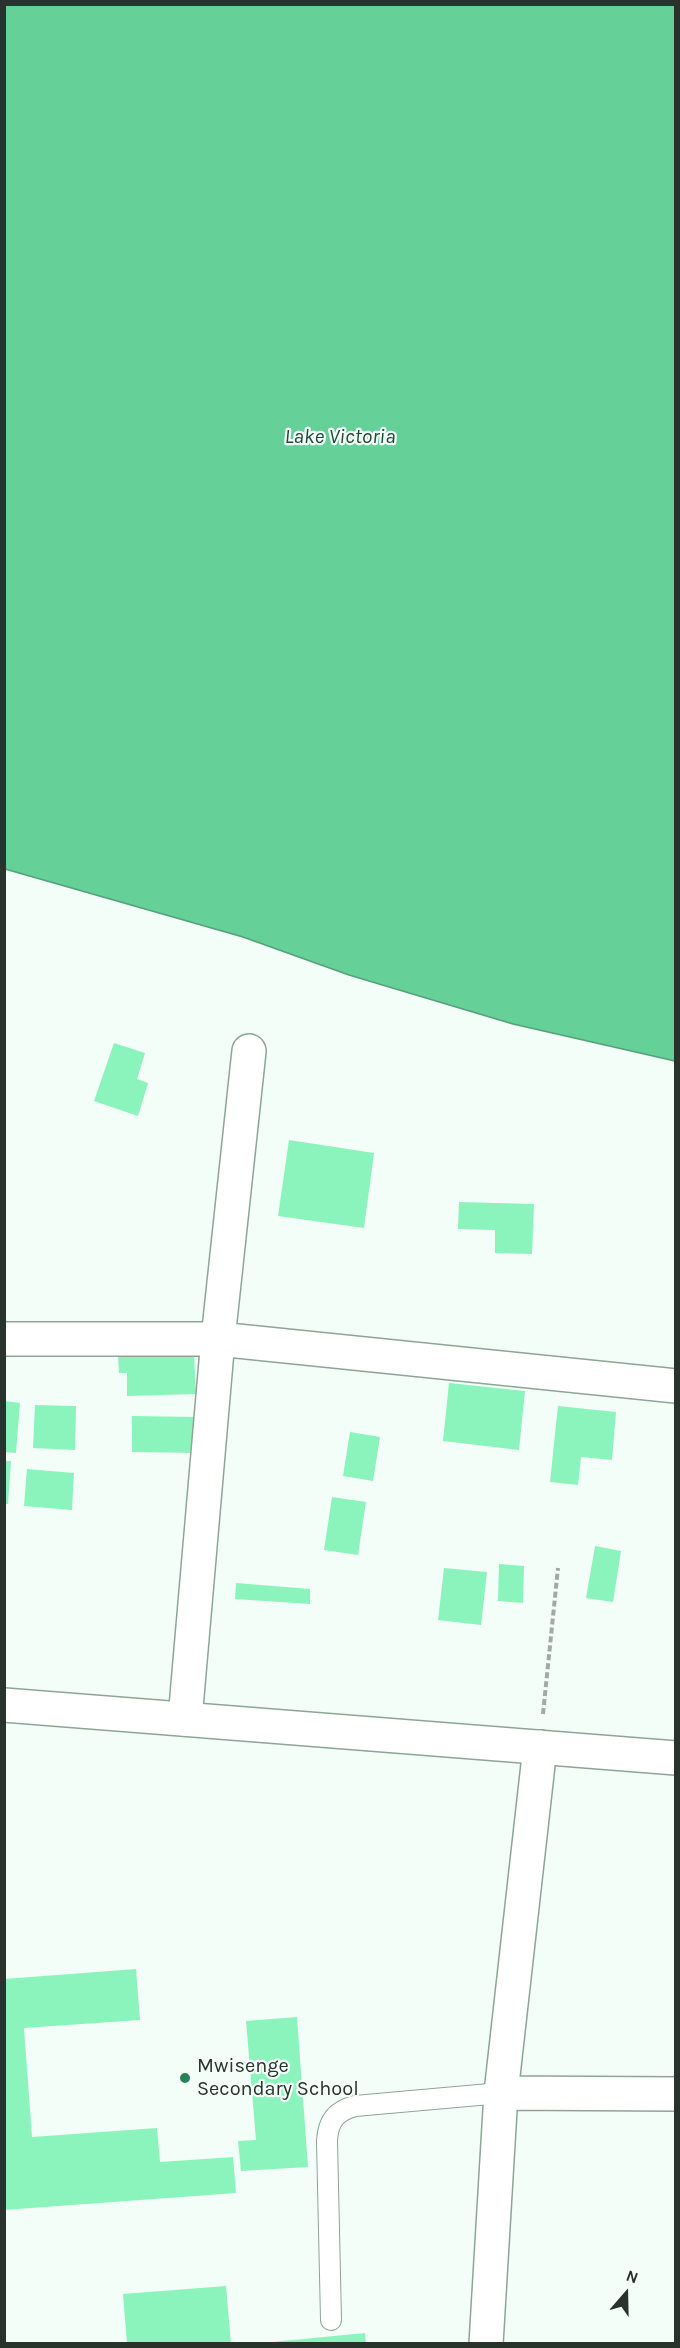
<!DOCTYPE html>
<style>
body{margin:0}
#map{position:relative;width:680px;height:2348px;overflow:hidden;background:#f4fef8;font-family:Karla,sans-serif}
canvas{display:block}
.frame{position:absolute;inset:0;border:6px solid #29332d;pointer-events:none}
.north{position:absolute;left:596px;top:2264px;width:60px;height:60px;-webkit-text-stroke:4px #f4fef8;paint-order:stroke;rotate:20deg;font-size:16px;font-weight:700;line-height:24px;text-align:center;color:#29332d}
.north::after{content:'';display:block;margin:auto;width:21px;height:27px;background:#29332d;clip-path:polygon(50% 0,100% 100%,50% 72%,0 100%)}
</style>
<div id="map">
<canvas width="680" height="2348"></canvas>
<div class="frame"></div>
<div class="north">N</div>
</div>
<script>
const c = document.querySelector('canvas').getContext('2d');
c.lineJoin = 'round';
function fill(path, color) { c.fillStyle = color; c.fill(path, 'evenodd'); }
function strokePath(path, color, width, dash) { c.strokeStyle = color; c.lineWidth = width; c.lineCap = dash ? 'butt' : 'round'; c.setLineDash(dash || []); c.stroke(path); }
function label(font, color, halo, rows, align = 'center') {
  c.font = font + ' Karla,sans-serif'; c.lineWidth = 4.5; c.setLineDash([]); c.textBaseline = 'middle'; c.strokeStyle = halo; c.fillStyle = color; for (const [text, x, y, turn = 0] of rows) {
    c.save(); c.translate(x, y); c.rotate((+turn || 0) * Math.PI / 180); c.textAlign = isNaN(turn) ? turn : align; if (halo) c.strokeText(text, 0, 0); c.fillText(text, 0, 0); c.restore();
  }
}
const water = new Path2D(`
 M4,5H675V1061L513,1024L349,975L243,937L5,869Z`);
fill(water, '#66d099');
strokePath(water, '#54a179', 1.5);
fill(new Path2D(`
 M114,1043L145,1053L137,1079L148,1083L138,1116L94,1101Z
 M289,1140L374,1153L364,1228L278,1216Z
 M459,1202L534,1204L532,1254L495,1253V1230L458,1229Z
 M194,1353L196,1394L127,1396V1373H119L118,1355Z
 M449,1383L525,1391L519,1450L443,1441Z
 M4,1401L20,1403L16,1453L4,1452Z
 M35,1405L76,1406L75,1450L33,1448Z
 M558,1406L616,1412L612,1460L581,1457L578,1485L550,1482Z
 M132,1416L198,1417V1453L132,1452Z
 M350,1432L380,1437L373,1481L343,1476Z
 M4,1461H11L8,1504H4Z
 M27,1469L74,1473L72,1510L24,1506Z
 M332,1497L366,1502L358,1555L324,1550Z
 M595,1546L621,1551L613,1602L586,1598Z
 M499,1564L524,1566L523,1603L498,1601Z
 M444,1568L487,1572L481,1625L438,1620Z
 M236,1583L310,1589V1604L235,1599Z
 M136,1969L140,2020L24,2028L32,2137L157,2128L160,2162L233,2157L236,2193L4,2210V1979Z
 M297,2017L308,2167L241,2171L238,2141L256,2140L246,2021Z
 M226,2286L231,2344H127L123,2294Z
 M365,2333L366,2344H273L272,2342Z`), '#8af4bc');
const service = new Path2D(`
 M331,2320L327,2141C328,2121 336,2111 355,2106L501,2093`);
const minor = new Path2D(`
 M4,1339H218L676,1386
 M185,1719L218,1339L249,1051
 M501,2093L676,2094
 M486,2344L501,2093L540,1747`);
const tertiary = new Path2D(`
 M4,1705L676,1758`);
strokePath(service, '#8da596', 22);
strokePath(minor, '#8da596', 36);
strokePath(tertiary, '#8da596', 36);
strokePath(new Path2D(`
 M543,1714L558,1568`), '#a1aba5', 4, [6, 3]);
strokePath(service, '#fff', 20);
strokePath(minor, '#fff', 33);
strokePath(tertiary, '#fff', 33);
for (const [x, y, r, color] of [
 [185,2078,6,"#278258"]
]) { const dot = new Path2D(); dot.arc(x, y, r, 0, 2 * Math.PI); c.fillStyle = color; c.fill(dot); strokePath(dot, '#f4fef8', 2); }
label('20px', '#29332d', '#f4fef8', [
 ["Mwisenge",197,2066],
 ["Secondary School",197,2089]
], 'left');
label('italic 21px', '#1e4a34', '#f4fef8', [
 ["Lake Victoria",340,437]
]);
</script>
